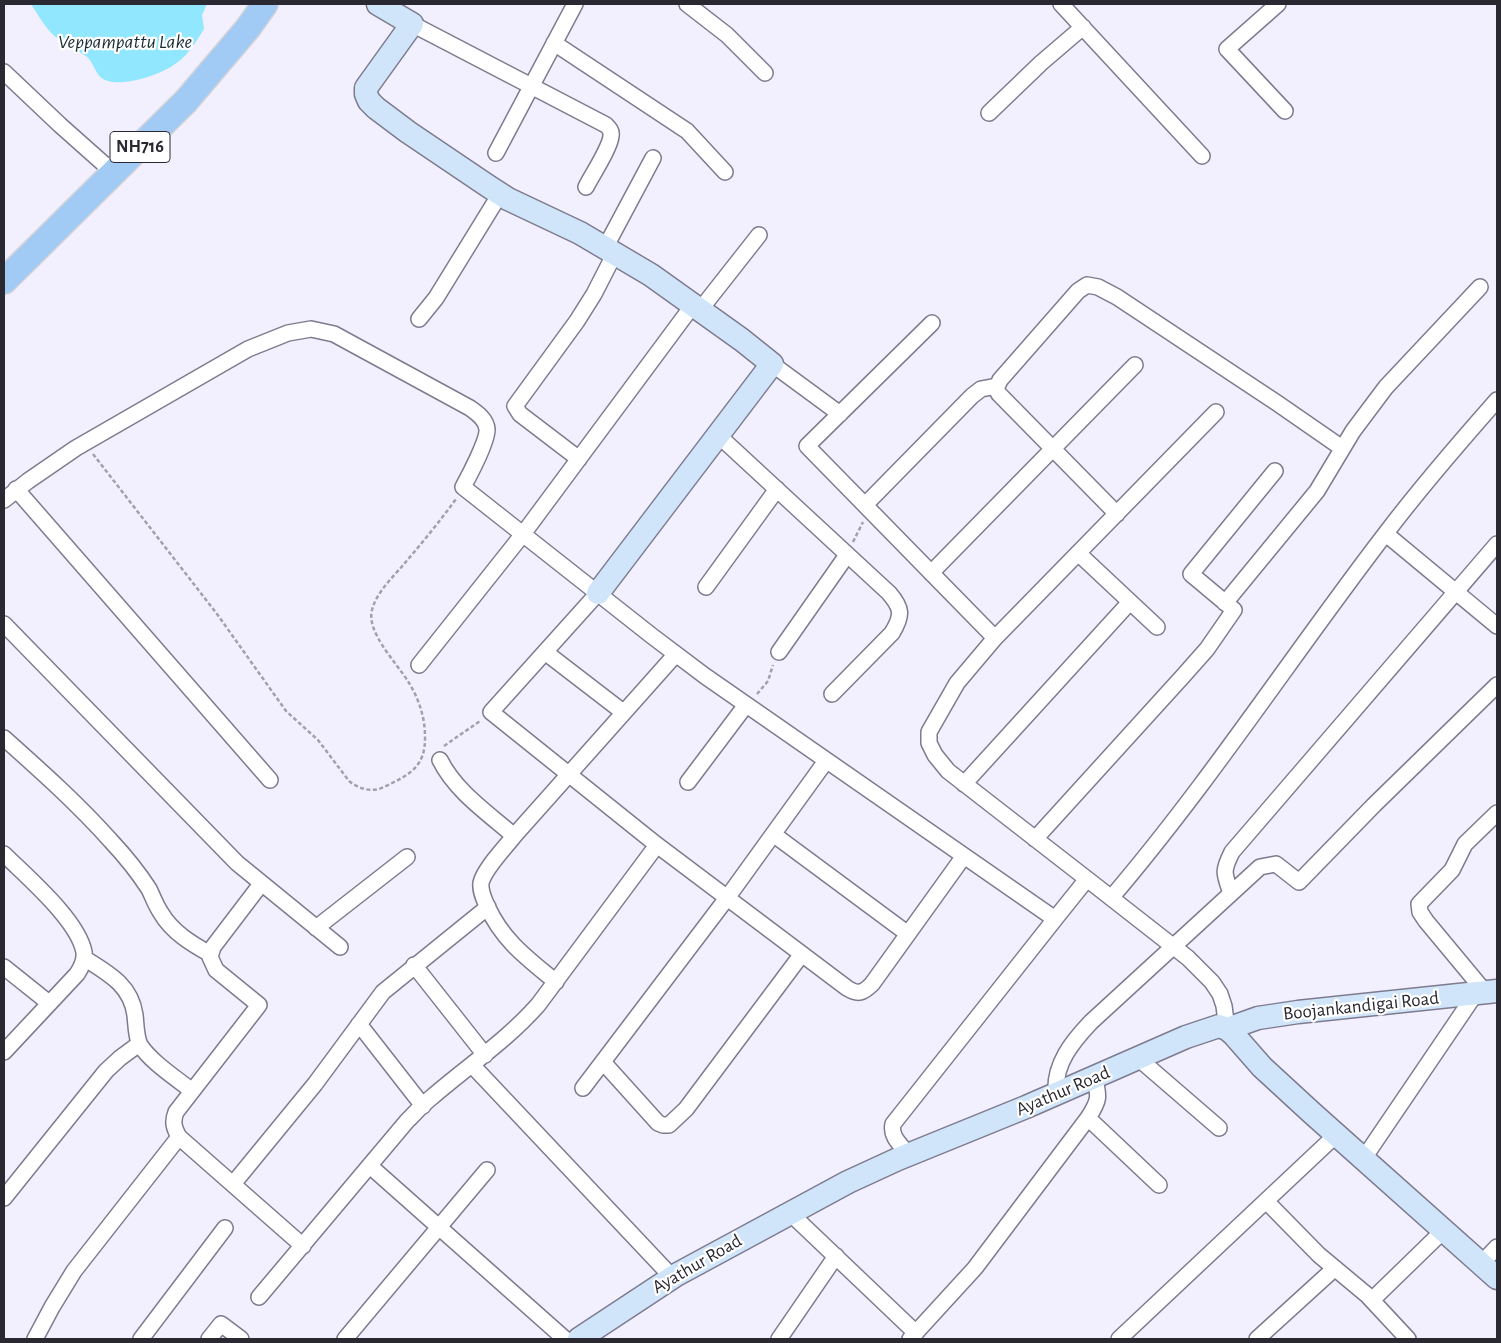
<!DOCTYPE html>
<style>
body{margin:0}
#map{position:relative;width:1501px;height:1343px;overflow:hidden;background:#f2f0fe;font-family:"Alegreya Sans",sans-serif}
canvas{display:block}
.frame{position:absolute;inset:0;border:5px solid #2a2831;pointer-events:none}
</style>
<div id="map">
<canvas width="1501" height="1343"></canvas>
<div class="frame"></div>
</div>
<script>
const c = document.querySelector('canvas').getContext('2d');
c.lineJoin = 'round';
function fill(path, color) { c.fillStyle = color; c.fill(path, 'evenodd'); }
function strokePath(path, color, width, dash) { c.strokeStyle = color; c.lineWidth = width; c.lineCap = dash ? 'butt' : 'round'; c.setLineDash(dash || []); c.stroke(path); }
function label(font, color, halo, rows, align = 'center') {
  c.font = font + ' "Alegreya Sans",sans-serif'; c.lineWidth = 4.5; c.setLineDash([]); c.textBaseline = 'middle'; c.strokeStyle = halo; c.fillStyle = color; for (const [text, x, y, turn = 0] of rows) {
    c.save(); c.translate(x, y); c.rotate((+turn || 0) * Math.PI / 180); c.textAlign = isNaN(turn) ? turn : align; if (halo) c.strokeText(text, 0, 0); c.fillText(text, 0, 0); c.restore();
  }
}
fill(new Path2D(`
 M31,4H207L202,15L204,29C197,40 189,54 178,62C163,74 123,88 105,80C95,76 94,62 86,56C77,50 68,46 60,40C47,32 39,16 31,4Z`), '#91e7fd');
const street = new Path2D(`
 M687,4L727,35L765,73
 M1061,4L1202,156
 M1278,4L1227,49L1285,111
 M412,24L606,125C609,128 612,131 611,136C610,148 592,175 586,187
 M554,43L687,131L725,172
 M4,72L60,125L114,173
 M989,113L1041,63L1083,27
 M496,153L575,4
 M605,248L653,158
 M700,310L759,235
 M419,319L436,298L500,194
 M932,323L807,446L995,638
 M772,364L840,414
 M718,435L889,593C902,608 903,615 892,633L832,694
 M579,459L520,414L515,406L577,321L594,294L615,253
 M16,489L270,780
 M4,500L28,481L76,448L248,349L288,333L311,329L334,334L470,408C477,413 486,419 487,429C488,440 469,476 463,487L652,636L705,676L1055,919L1087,879L1188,958L1212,982L1220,994L1224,1006L1227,1029
 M865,505L972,396L981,389L997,386
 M1117,514L999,394L996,389L1000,380L1078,291L1087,285L1098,287L1117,297L1277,403L1342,448
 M1386,534L1497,626
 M1078,553L1157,627
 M931,573L1135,365
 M706,587L777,489
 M598,593L491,712L657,845L847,988C858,995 863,993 872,984L964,856
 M1225,603L1317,491L1353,431L1386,387L1480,287
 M4,624L237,863L340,947
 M545,652L623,712
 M779,652L847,555
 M419,665L523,534L693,305
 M4,738C41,771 78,804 111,841C125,856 138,872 149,889C153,897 156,906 161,913C172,932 192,944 210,954
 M440,760C456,792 488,813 514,836
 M688,782L746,705
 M964,784L1130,602
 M773,834L908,934
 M1035,839L1184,675L1207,649L1234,610L1191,574L1275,471
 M4,854C27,877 78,920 84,952C85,960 81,968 77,974L4,1052
 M1087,879L948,771L935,755L929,743V732L957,683L995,638L1216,412
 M261,884L213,947L210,957L216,970L259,1005L176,1112C172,1122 174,1128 179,1137L303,1246
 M1231,893C1224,873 1222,872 1232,852L1497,544
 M1111,898C1210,782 1293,654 1386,533C1421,487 1459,443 1497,400
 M316,928L407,857
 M84,958C108,973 131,985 135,1015C136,1024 136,1037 140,1045C151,1062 176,1078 192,1091
 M414,965L485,1055
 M4,967L49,1003
 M556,982C527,958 503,941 487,906C484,899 480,891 481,883C484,869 505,848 514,836L676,654
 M1485,992L1426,921L1420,912L1419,904L1452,870L1465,844L1497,813
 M359,1024L423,1106
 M1138,1058L1219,1128
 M603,1062L658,1123L663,1125H669L686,1109L802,954
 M472,1065L672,1277
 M583,1088L727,898L826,761
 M1056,1093C1054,1064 1072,1042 1091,1022L1260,867L1276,864L1299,882L1374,805L1497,685
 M1088,1118L1159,1185
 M909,1155C901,1145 890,1137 893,1124L1055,919
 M1364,1158L1476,993
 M370,1166L565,1339
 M233,1184L315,1084L383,992L488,907
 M4,1198L106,1071L120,1058L139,1044
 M1266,1201L1319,1255L1367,1295L1408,1339
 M790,1213L916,1333
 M1481,1264L1497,1247
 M259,1297L407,1121C415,1113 423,1104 432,1097C469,1065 505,1042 538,1005L657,845
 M1372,1300L1444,1230
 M35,1339L52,1307L74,1271L179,1137
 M141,1339L225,1228
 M209,1339L221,1324L241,1339
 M345,1339L487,1170
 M779,1339L836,1256
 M910,1339L975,1268L1088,1118C1099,1101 1100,1097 1094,1077
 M1119,1339L1336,1135
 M1257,1339L1335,1268`);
const secondary = new Path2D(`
 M378,4L412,24L366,88V94L369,101L376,108L408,132L488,186L508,199L580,233L651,275L742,340L772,364L598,593
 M1227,1029L1258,1018L1298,1012L1497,991
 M579,1339L676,1275L848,1182L898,1159L1026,1107L1186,1037L1219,1026L1227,1029L1234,1035L1262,1067L1312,1113L1497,1278`);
const primary = new Path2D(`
 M4,281L186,101L248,28L265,4`);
strokePath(street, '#7e7b8f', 18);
strokePath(secondary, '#7e7b8f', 25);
strokePath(primary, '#d4d4d6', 28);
strokePath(new Path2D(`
 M93,454L217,614L286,711L318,740L349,781C359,789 372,793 384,787C409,775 426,767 425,736C425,718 419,699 409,683C398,664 366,633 372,610C376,593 393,577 404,564C422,543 440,521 456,499
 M853,542L863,522
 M757,694L768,681L773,665
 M444,746L480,721`), '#a2a0ac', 2.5, [4, 2.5]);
strokePath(street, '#fff', 15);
strokePath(secondary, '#d0e5fa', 22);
strokePath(primary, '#a1cbf5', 25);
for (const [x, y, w] of [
 [140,147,60]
]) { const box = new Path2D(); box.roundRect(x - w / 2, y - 15.5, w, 31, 4); c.fillStyle = '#fff'; c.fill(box); strokePath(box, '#2a2831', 1); }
label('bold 18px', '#2a2831', null, [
 ["NH716",140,147]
]);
label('19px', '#2a2831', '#fff', [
 ["Boojankandigai Road",1361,1006,-6],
 ["Ayathur Road",1063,1091,-23],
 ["Ayathur Road",697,1264,-30]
]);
label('italic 20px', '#192e33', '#fff', [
 ["Veppampattu Lake",125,42]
]);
</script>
